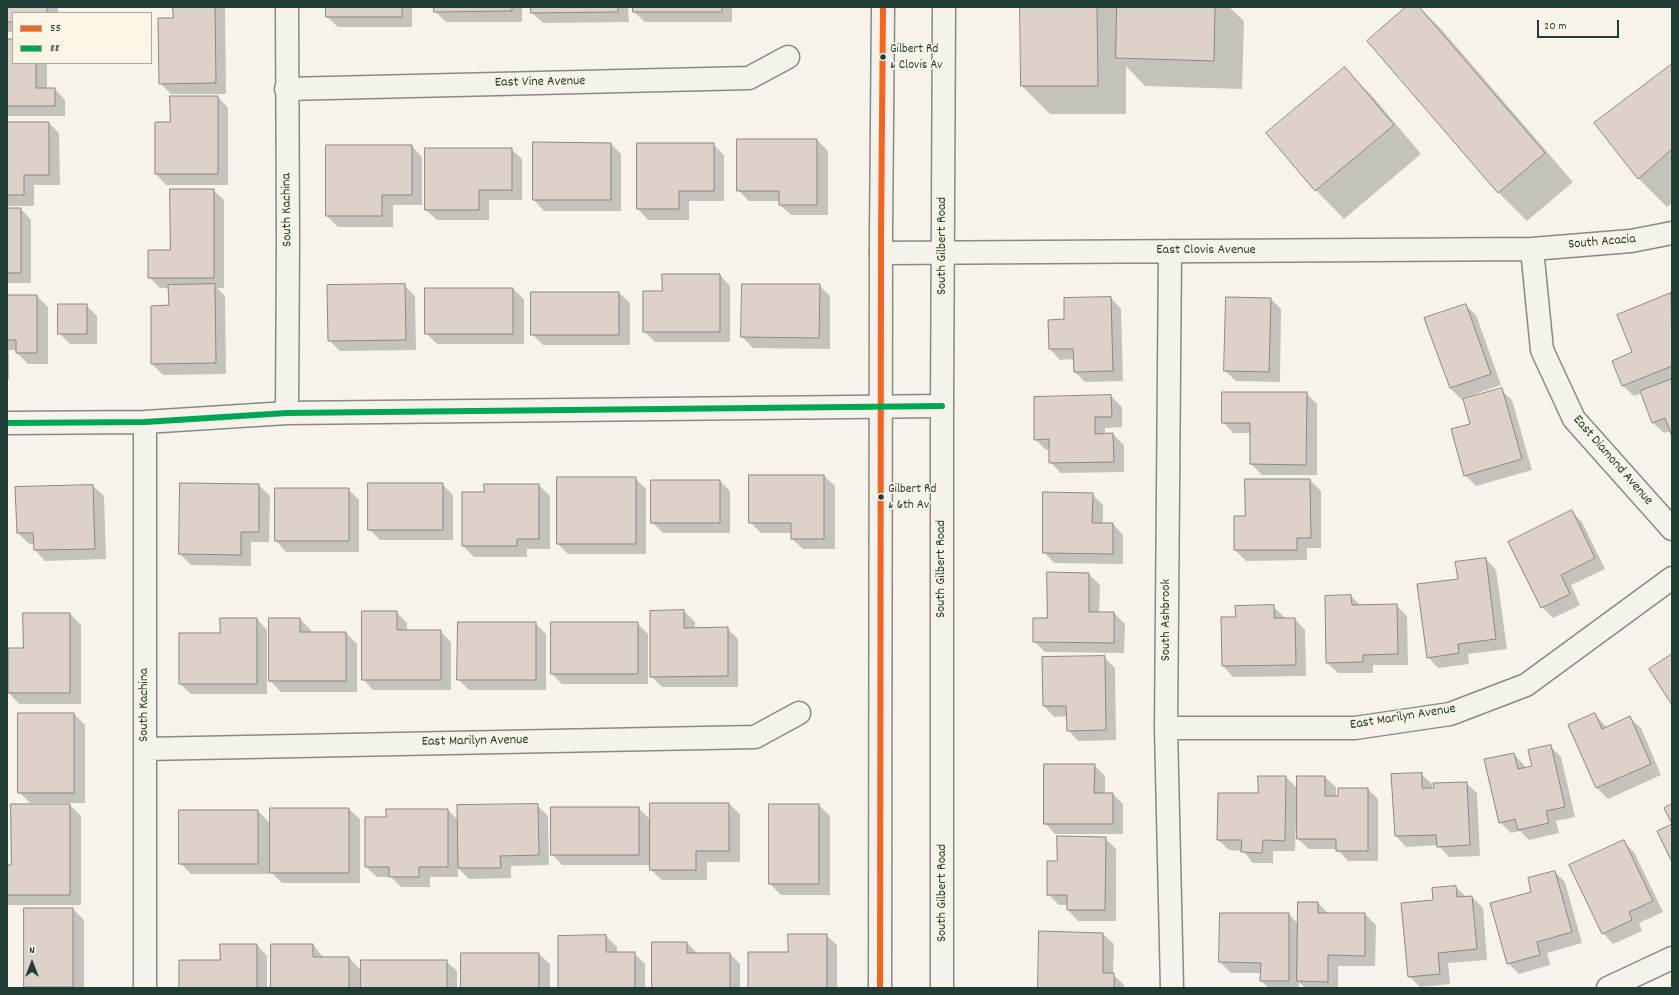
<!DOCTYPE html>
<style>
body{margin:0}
#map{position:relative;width:1679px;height:995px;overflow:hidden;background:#f7f3ea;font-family:Dekko,sans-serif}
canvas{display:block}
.frame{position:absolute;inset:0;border:8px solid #1f3d34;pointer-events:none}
.legend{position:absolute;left:12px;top:12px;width:140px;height:52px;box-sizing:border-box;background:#fcf5e5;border:1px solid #a4ab9e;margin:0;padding:5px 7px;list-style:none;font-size:12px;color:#1f3d34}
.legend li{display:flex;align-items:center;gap:8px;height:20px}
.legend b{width:20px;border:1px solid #a4ab9e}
.north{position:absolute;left:12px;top:943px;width:40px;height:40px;-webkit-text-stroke:3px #fcf5e5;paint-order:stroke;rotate:0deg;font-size:11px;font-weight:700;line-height:16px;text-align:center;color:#1f3d34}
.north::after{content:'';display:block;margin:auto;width:14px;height:18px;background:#1f3d34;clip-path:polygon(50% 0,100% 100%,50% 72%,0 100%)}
.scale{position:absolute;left:1537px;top:20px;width:82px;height:18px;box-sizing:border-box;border:2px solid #1f3d34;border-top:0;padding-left:5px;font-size:12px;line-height:14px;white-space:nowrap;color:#1f3d34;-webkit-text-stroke:3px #fcf5e5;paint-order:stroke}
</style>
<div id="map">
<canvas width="1679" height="995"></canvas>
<div class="frame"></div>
<ul class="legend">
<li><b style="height:5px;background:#f26522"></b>55</li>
<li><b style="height:5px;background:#00a651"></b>88</li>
</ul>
<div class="north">N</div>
<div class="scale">20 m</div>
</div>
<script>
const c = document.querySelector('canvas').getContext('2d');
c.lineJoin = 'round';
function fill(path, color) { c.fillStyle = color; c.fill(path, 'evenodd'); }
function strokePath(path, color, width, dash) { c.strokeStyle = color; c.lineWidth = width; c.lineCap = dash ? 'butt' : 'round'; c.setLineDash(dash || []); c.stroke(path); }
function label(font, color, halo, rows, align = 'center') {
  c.font = font + ' Dekko,sans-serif'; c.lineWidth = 3; c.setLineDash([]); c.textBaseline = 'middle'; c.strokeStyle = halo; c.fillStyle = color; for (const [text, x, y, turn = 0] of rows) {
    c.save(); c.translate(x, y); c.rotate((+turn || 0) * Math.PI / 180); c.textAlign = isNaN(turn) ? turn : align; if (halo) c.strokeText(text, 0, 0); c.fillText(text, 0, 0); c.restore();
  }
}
fill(new Path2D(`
 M7,7H58V13H13V32H7Z
 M174,7H225L226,94H171L160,83L174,19Z
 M327,7H412V27H338L327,17Z
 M435,7H522V22H446L435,11Z
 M532,7H628L629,22L543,23L532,13Z
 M634,7H732V22H645L634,12Z
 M1021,7H1116L1118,9V7H1229L1244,21L1242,89L1145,86L1126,66V114H1050L1022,86Z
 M1408,7H1419L1442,30L1573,182L1527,221L1499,193Z
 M7,40H13V63H47V89H55L65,100V116H7Z
 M1672,66V203L1667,207L1639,179L1596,124Z
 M1345,69L1373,97L1421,154L1344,219L1316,190Z
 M218,97L228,108V185H166L156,174V123H171Z
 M7,123H49L59,133L60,185H34V206H7Z
 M817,140L828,151V215H791L780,205V201H749L738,190Z
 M534,143L611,144L621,154V211H544L534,200Z
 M713,144L724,155V201H689V220H648L638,209Z
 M327,146H412L422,157V205H393V227H338L327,216Z
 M511,149L522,159V200H489V220H437L426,210Z
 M213,190L224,200V288H217L225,296L226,374L163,375L152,364L170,306L169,288H160L149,277L171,251Z
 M7,209H21L31,220V283H7Z
 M720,275L730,286V342H655L644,331L663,292Z
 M404,285L415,296L416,350L340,351L329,340Z
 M819,285L830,296V349L753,348L742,337Z
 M513,289L524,299V344H437L426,333Z
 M619,293L630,303V345H543L532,334Z
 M1671,294L1672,295V434L1671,431L1664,433L1653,423L1642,393L1634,396L1623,386L1633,353Z
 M7,296H37L48,307V364H28L17,353V350H9V379H7Z
 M1111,298L1121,309L1123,381L1085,382L1075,372L1074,359L1060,360L1050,349L1065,320Z
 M1271,299L1281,309L1280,382L1236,381L1225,371Z
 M86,305L97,316V344H70L59,333Z
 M1465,305L1476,315L1501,385L1461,399L1450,388L1426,319Z
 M1501,390L1512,400L1532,470L1476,486L1465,475L1471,425Z
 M1306,393L1317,404V475H1262L1251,464V433H1233L1223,422Z
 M1111,396L1122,407V427L1105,428V434H1113L1124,445V472L1061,473L1050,462V450H1046L1035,439Z
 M750,476H824L835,486V549H803L792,539V533H761L750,522Z
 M635,478L646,489V554H568L558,544Z
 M1310,480L1321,491V548H1307V560L1246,561L1235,550L1246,517Z
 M720,481L730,491V533H663L652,522Z
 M181,484L259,485L270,496L269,542H251V566L191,565L180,554Z
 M442,484L453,495V540H380L369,529Z
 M485,485H539L550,496V549H527V557H474L463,546L485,493Z
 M93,486L104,496L106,559L45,561L35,550L34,544H29L18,533L16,488Z
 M348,489L359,500V552H286L276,541Z
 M1092,494L1103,505V524H1113L1123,535V564L1054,563L1044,552Z
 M1571,511L1582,522L1605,569L1571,585L1580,605L1553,618L1542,607Z
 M1486,559L1496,570L1507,649L1468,654L1469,664L1438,668L1428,657L1459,580Z
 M1089,574L1100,585L1099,613H1114L1125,624L1124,653L1045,652L1034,641L1048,619Z
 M1351,596L1360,605H1396L1407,616L1408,665H1373V673H1338L1327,663Z
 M1273,606L1284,617V619H1295L1305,630L1306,676L1233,677L1223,666L1237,618Z
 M684,611L695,622V629L727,628L738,639V687H662L651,676V612Z
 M396,612L407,623V631H440L451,642V690H373L363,679Z
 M70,614L81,625V704H19L9,693Z
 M257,619L267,630V694H191L180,684L221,634Z
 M300,619L311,630V633H346L357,644V692H281L270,681Z
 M535,623L546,634V690H469L458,679Z
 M637,623L648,634V684H562L552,674Z
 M1104,657L1115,668L1116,740L1078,741L1068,730L1067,716L1054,717L1044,706Z
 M74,714L85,725V803H30L19,792Z
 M1595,714L1607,728L1630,718L1641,728L1661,775L1608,799L1597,788L1570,726Z
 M1550,746L1561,757L1575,817L1556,821L1559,833L1529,840L1520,831L1511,833L1500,822L1514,754L1524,765L1525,769L1533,767Z
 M1094,765L1105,776V794H1113L1123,804V834H1055L1045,823Z
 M1421,774L1432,784V789L1466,783L1477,793L1480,856L1449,857L1438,845L1406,847L1396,836Z
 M1286,777L1298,789L1325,777L1336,787V797L1368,789L1378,799V861H1348L1337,849H1309L1298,839V823H1296L1295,851H1273V863H1253L1243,851L1229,850L1218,840L1259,794Z
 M729,804L740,814V862H707V880H662L651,870V865H562L552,854L638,808L651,820Z
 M70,805L81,816V905H7V866H12Z
 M537,805L548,816L549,865L511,866V878L469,879L458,868V877H430V887H401L391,877H377L366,867L448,810L458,820Z
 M770,805H819L830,816V895H781L770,884Z
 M349,809L360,819V883H282L271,872Z
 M258,811L269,822V874H191L180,863Z
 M1105,838L1116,849V921H1078L1068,910V905H1059L1048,894L1058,862Z
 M1623,841L1634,852L1663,912L1639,923L1642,931L1613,944L1603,933Z
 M1555,872L1565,882L1582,943L1547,953L1550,965L1519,974L1508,963L1533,892Z
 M1456,887L1467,898L1472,897L1483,908L1487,960L1448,963L1450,984L1420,987L1409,976L1434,901Z
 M1318,903L1329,914H1365L1376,925L1375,966H1338V988H1305L1299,982V988H1269L1261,981V973H1231L1220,962L1289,914L1298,924Z
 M25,909H73L84,920V988L25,987Z
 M1103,934L1114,944L1113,974L1124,985V988H1039Z
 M826,935L837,945V988H749L789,953Z
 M606,936L617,947V953H634L645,964V988H559Z
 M687,943L698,954H730L740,964V988H653Z
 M257,945L267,956V988H180L221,961Z
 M313,945L324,958H349L360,969V988H272Z
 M462,954H539L550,964V988H462Z
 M446,961L457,971V988H362Z`), '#0003');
const building = new Path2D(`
 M7,7H47V13H13V22H7Z
 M173,7H215L216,83L159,84L158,18H173Z
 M326,7H402V17H326Z
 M434,7H512V11L434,12Z
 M531,7H618V12L531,13Z
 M633,7H722V12H633Z
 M1020,7H1097L1098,86H1021Z
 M1117,7H1215L1214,61L1116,58Z
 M1406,7H1419L1545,153L1498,193L1367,41Z
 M7,39H13V63H36V88H55V106H7Z
 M1672,64V149L1638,179L1594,123Z
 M1345,67L1394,125L1315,191L1266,133Z
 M170,96H218V174H155V122H170Z
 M7,122H49V175H24V195H7Z
 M737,139H817V205H779V191H737Z
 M533,142L611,143V200H533Z
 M637,143H714V191H679V209H637Z
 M326,145H412V195H382V216H326Z
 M425,148H512V190H479V210H425Z
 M170,189H214V278H148V250H170Z
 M7,208H21V273H7Z
 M662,274H720V332H643V291H662Z
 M215,284L216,363L151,364V306L169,305L168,285Z
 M405,284L406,340L328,341L327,285Z
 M742,284H820L819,338L741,337Z
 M425,288H513V334H425Z
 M531,292H619V335H531Z
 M1671,293L1672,366L1622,386L1612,361L1632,352L1617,315Z
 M7,295H37V353H16V340H7Z
 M1111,297L1113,371L1074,372L1073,349H1049L1048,320L1064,319V298Z
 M1226,297L1271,298L1269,372L1224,371Z
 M58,304H87V334H58Z
 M1466,304L1491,374L1450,388L1424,318Z
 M1672,379V437L1665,418L1652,423L1640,391Z
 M1502,388L1522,459L1464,476L1451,429L1470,424L1463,399Z
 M1222,392H1307L1306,465L1250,464V423H1222Z
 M1111,395L1112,417H1095V434L1113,433L1114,462L1049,463V439L1034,440V397Z
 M749,475H824V539H791V523H749Z
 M557,477H636V544H557Z
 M1245,479H1310L1311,538H1297V550H1234V516H1245Z
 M651,480H720V523H651Z
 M180,483L259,484V532H241V555L179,554Z
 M368,483H443V530H368Z
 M484,484H539V539H517V546H462V492H484Z
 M93,485L95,549L34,550L33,533H17L15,487Z
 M275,488H349V541H275Z
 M1043,492L1093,493L1092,523H1113V554L1043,553Z
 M1572,510L1595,558L1561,575L1570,594L1541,608L1508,542Z
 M1486,558L1496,639L1458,644L1459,653L1427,658L1417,584L1458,579L1455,562Z
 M1047,572L1089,573V612H1114V643L1033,642V618H1047Z
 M1351,595L1352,605L1397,604L1398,654L1363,655V662L1326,663L1325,596Z
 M1274,605V618H1295L1296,665L1222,666L1221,617H1236L1235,606Z
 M684,610V628L728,627V676L650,677V611Z
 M362,611H397V630H441V680H362Z
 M23,613H70V693H8V648H23Z
 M220,618H257V684H179V633H220Z
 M269,618H300V632H346V681H269Z
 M458,622H536V680H457Z
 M551,622H638V674H551Z
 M1672,654V705L1649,669Z
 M1105,656L1106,730L1067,731L1066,706H1043L1042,657Z
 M18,713H74V793H18Z
 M1595,713L1602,729L1630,716L1651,764L1596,788L1568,725Z
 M1551,745L1565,807L1546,811L1549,823L1518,830L1515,819L1499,823L1484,759L1514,753L1518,769L1532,766L1528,750Z
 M1044,764H1095L1094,793H1113V824H1044Z
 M1422,773V788H1434L1433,783L1467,782L1470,845L1437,847L1436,835L1395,836L1391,774Z
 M1258,776H1286L1285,841L1263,840L1262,853L1241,852L1242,840H1217L1218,793H1258Z
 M1297,776H1325V796H1338V788H1368V851H1336V839H1297Z
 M650,803H729V851H696V870H650Z
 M11,804H70V895H7V865H11Z
 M538,804L539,855L500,856L501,868H458L457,805Z
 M769,804H819V884H769Z
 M1672,804V862L1657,831L1672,824L1664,808Z
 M551,807H639V855H551Z
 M270,808H349V873H270Z
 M386,809H448V867H419V877H389V867H365V817H386Z
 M179,810H258V864H179Z
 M1057,836L1106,837L1105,910H1067V895H1047V861H1057Z
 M1624,840L1653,901L1629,912L1632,920L1602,934L1569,865Z
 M1555,871L1572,932L1537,942L1540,955L1507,964L1490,903L1531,892L1528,878Z
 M1456,886L1457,897L1472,896L1477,949L1438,953L1440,974L1408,977L1401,903L1433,900L1432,888Z
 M1298,902H1318V913H1365V956L1328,955V982L1297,981Z
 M24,908H73V987H24Z
 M1220,913H1289V981H1260L1261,963L1219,962Z
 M1039,931L1103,933V973H1114V988H1038Z
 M788,934H827V988H748V952H788Z
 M606,935V952H635V988H558V936Z
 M652,942H687V953H730V988H652Z
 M220,944H257V988H179V960H220Z
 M271,944H313V957H349V988H271Z
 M461,953H539V988H461Z
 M361,960H447V988H361Z`);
fill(building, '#ded1c9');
strokePath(building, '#868984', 1);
const street = new Path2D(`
 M286,89L749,78L788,57
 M1532,249L1542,350L1574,419L1672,529
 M1170,251L1166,728L1172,988
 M881,253L1532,249L1631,241L1672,233
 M287,413L288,241L287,7
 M7,423L145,422L287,413L942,406
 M1166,728H1355L1450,714L1526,685L1672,578
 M145,749L755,737L799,713
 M145,988V422
 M1608,988L1672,958`);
const primary = new Path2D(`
 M880,988L881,235L883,7
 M942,988V406L944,7`);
strokePath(street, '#868984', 25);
strokePath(primary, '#868984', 25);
strokePath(street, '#f5f2ec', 22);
strokePath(primary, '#f5f2ec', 22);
strokePath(new Path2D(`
 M880,988L881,235L883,7`), '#f26522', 6);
strokePath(new Path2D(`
 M7,423L145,422L287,413L942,406`), '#00a651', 6);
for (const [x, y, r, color] of [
 [883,57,3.5,"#1f3d34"],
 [881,497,3.5,"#1f3d34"]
]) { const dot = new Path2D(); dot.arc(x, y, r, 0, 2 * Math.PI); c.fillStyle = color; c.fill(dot); strokePath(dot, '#fcf5e5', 1.5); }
label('13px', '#1f3d34', '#fcf5e5', [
 ["Gilbert Rd",890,50],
 ["& Clovis Av",890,66],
 ["Gilbert Rd",888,490],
 ["& 6th Av",888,506]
], 'left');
label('14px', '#1f3d34', '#fcf5e5', [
 ["East Vine Avenue",540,83,-1],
 ["South Kachina",288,210,-91],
 ["South Acacia",1602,243,-5],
 ["South Gilbert Road",943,246,-90],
 ["East Clovis Avenue",1206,251],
 ["East Diamond Avenue",1612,461,49],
 ["South Gilbert Road",942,569,-90],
 ["South Ashbrook",1167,620,-90],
 ["South Kachina",145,705,-90],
 ["East Marilyn Avenue",1403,718,-9],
 ["East Marilyn Avenue",475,742,-1],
 ["South Gilbert Road",943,893,-90]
]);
</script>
